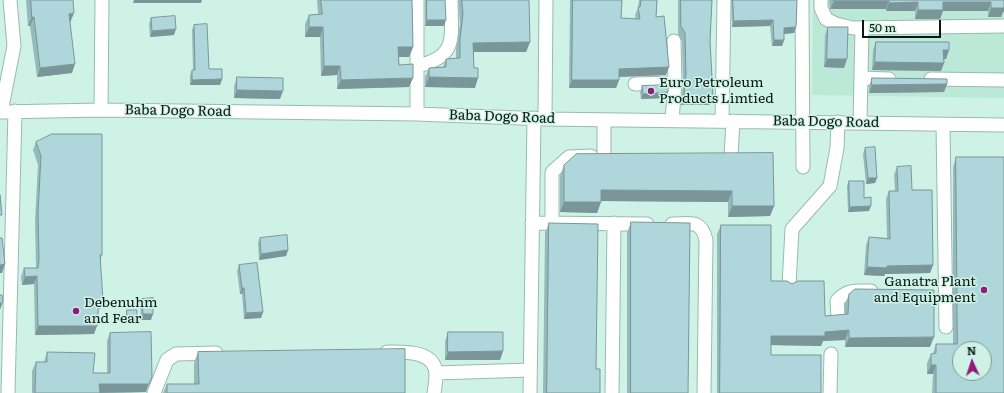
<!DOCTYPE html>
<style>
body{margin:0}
#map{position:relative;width:1004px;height:393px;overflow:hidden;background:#cef2e5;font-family:Literata,serif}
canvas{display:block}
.north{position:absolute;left:952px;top:341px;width:40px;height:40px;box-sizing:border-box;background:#cef2e5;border:1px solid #809a91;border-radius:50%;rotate:357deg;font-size:11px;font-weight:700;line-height:16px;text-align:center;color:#0a1712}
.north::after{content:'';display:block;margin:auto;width:14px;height:18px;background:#8f1c7d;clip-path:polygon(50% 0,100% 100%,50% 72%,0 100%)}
.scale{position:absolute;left:862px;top:20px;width:79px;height:18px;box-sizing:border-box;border:2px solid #0a1712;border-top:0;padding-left:5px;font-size:12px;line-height:14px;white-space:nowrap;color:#0a1712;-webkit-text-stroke:3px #cef2e5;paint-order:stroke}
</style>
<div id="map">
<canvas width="1004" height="393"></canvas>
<div class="north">N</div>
<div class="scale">50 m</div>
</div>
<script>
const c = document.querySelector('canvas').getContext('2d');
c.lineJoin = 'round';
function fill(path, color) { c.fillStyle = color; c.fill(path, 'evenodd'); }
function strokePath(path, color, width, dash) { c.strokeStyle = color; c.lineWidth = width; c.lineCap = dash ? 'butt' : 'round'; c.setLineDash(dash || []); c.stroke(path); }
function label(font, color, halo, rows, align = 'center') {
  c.font = font + ' Literata,serif'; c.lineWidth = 3; c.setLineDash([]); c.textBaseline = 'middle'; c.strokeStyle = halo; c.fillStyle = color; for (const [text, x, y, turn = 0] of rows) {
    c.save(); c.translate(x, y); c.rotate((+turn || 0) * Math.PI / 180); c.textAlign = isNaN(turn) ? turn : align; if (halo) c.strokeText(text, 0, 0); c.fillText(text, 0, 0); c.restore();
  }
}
fill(new Path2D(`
 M813,0H1004V98L812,95Z`), '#bbe8d7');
const minor = new Path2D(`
 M417,0V114
 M802,0L803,167
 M821,0V8L826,19L836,24L853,28L1004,26
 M674,41L675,83
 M417,66C459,57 451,36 451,0
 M861,78L889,79
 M931,79L1004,80
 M635,84L675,83L672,120
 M101,110L102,0
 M0,112L101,110L417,114L545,119L1004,125
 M1,112L14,46L10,0
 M545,119L546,0
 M722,121L724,0
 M860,123L862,28
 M943,125L946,327
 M604,156V120
 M731,156L733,121
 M532,223L647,224
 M552,223V172L569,157L591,156
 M672,224C691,224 701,219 706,240L704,393
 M789,285L792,229L830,186L837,148L838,122
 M838,317L837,301C847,289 856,291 871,291
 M387,352C404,352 435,350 436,374C436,380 435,387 434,393
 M436,373L530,370
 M8,393L15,111
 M154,393L167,360L176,354L216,353
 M530,393L534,118
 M612,393L614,223
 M830,393L831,354`);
strokePath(minor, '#98bbae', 15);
strokePath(minor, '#fff', 13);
fill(new Path2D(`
 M26,0H73L70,23L72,73L37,77L30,26H28Z
 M317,0H412L413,47L409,57H399V65L409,87L337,89V75L321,76L320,37H305V24L309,15L318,14Z
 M425,0H445L444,26H425Z
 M458,0H529L530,42L526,52H473L475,88L425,87V77L429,68L443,67L446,59H456V48L460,24Z
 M570,0H622L621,18L636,19L635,15L638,8L639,0H657L656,17L666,75L619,77V80L616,88H569Z
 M678,0H712L710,41L713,96L710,105H681L683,83L682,41L678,34Z
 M731,0H797L796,27L794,33L784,34V40L782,46H772L770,26L732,27Z
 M829,0H1004L1003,12L1001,17H988V11H943L940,19H915V11H886V9H830Z
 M151,18L174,35L150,37L149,24Z
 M194,25L209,69L222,79L220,85H190V75L192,70H193L192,30Z
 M828,27L844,68L824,67L825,35Z
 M876,42L949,50L946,59H944V63L941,71L872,70L873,50Z
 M237,77L280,99L234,98V86Z
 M872,78L947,84L944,92L869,93V86Z
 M642,86L666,98L641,99L640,92Z
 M36,142L102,255L101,258L100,309H98L94,334L35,335L34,284L22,285L21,277L24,268H36L35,221L38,165L33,150Z
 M865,148L877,178L875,183L866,184L863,154Z
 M773,153L774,206L770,216L728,217V202L601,201L597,213L560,212V176L564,165Z
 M956,157L1004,393H932L933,374H927V363L931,354H933L936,344H953V167Z
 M897,167L912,190L933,265L930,273L885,274L884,276L864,275L866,245L869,237L887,238L886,199L889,191H895L894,175Z
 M849,181L864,198L869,211L848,212L847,186Z
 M631,222L688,393H627V233Z
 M549,223L596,369L600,393H543L545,233Z
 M721,225L771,281L825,316L845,315V304L849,294L930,347H845V340L823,341L821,346L771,345V355L821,393H717V234Z
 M260,238L288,250L286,256L259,260L258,243Z
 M239,265L263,312L261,318L244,319L242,294H240L237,271Z
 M142,299L151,320H141L140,304Z
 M127,310L137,318L136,321H126V313Z
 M448,332L503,351L500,360H445V341Z
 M110,333L146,392L100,393H32V371L36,362H44L47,352L93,373H107V341Z
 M198,352L405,393H163L167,384H194V363Z`), '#96b9bc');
fill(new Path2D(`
 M134,0H202L201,3H133Z
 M834,1H889L886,9H830Z
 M918,2L915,11H886L889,3Z
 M943,2H991L988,11H943L940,19H915L918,10Z
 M1004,3V12H1003L1001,17H988L991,8Z
 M74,13L70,23H66L69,14Z
 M32,17H34L30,26H28Z
 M427,20H446L444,26H425Z
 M773,20L770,26L732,27L734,21Z
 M309,27H323L320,37H305Z
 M796,27L794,33L782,34L784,28Z
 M176,29L174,35L150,37L152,31Z
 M774,40H784L782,46H772Z
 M530,42L526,52H469L473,43Z
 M398,47H413L409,57H395Z
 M943,50H949L946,59H940Z
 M827,59H847L844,68L824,67Z
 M875,62L944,63L941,71L872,70Z
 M75,64L72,73L37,77L40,68Z
 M324,66H340L337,75L321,76Z
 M669,67L666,75L616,77L619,69Z
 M429,77L478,78L475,88L425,87Z
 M413,78L409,87L337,89L341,80Z
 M222,79L220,85H190L192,80Z
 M572,80H619L616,88H569Z
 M947,84L944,92L869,93L872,85Z
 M237,90L283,91L280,99L234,98Z
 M668,92L666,98L641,99L643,94Z
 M684,96H713L710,105H681Z
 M868,178H877L875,183L866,184Z
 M601,190L732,191L728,202L597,201Z
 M564,202H601L597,213L560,212Z
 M732,206H774L770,216L728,217Z
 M871,206L869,211L848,212L850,207Z
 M288,250L286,256L259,260L261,254Z
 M5,264L2,273H0V265Z
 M933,265L930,273L885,274L884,276L864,275L867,267Z
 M37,276L34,284L22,285L25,277Z
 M242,288H244L242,294H240Z
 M3,301L0,310V304Z
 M99,301H103L100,309H96Z
 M263,312L261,318L244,319L246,313Z
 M143,314H153L151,320H141Z
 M127,318H137L136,321H126Z
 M38,326H97L94,334L35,335Z
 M849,330L845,340L823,341L821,346L768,345L771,336Z
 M934,337L930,347H845L849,338Z
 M503,351L500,360H445L448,352Z
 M931,365H936L933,374H927Z
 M99,384H149L146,392L96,393Z`), '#7a9699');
const building = new Path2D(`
 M31,0H73L74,13L69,14L75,64L40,68L34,17H32Z
 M321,0H412L413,47H398L399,65L413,64V78L341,80L340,66H324L323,27H309V15L322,14Z
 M427,0H445L446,20H427Z
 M462,0H529L530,42L473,43L474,68H478V78L429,77V68L446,67V59L460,58V39L463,14Z
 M573,0H622L621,18L640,19L638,7H640L641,0H657L656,17L664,16L669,67L619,69V80H572Z
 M681,0H712L710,41L713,96H684L686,75L685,33L681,26Z
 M733,0H797L796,27L784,28V40H774L773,20L734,21Z
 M833,0H1004V8H991V2H943V10H918V2L889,3V1H834Z
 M175,16L176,29L152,31L151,18Z
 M207,24L209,69H222V79L192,80V70H195L194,25Z
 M828,27H848L847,59H827Z
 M876,42H949V50H943L944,63L875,62Z
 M237,77L283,78V91L237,90Z
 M872,78L947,79V84L872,85Z
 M668,85V92L643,94L642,86Z
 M52,134H102V255H100L103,301H99L97,326H38L37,276L25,277L24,268H38L39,260L38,213L41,156L36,142Z
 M875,147L877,178H868L865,148Z
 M773,153L774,206H732V191L601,190V202H564V165L576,154Z
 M956,157H1004V393H936V365H931V354L936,353V344H957ZM960,349H984V373H960Z
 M911,166L912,190H932L933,265L887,266V268L867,267L869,237L890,239L889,191H898L897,167Z
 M849,181H864V198L871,197V206L850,207Z
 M0,195L2,215H0Z
 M631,222L690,223L688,393H631Z
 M549,223L598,224L596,369H600V393H547Z
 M721,225H771V281H787L792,284L798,281H824L825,316L848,314L849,294L855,289L934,290V337L849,338V330L825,332V336H771V355H821V393H720Z
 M287,235L288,250L261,254L260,238Z
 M0,238H2L5,264L0,265Z
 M257,263L263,312L246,313L244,288H242L239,265Z
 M0,295H2L3,301L0,304Z
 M153,298V314H143L142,299Z
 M127,310H137V318H127Z
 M151,332L152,377L149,384H99L100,393H35L36,362H47V352L95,353L93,373H110V333Z
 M448,332H503V351L448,352Z
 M405,349V393H167V384H199L198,352Z`);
fill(building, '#afd7db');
strokePath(building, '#7a9699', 1);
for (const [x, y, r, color] of [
 [651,91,4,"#8f1c7d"],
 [984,290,4,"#8f1c7d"],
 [76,311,4,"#8f1c7d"]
]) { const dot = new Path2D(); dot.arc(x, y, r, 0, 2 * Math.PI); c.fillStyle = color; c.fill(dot); strokePath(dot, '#cef2e5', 1.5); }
label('14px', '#0a1712', '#cef2e5', [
 ["Euro Petroleum",659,83],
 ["Products Limtied",659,99],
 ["Ganatra Plant",976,282,"right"],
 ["and Equipment",976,298,"right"],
 ["Debenuhm",84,303],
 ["and Fear",84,319]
], 'left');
label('14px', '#0a1712', '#cef2e5', [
 ["Baba Dogo Road",178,111,1],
 ["Baba Dogo Road",502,117,2],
 ["Baba Dogo Road",826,122,1]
]);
</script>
